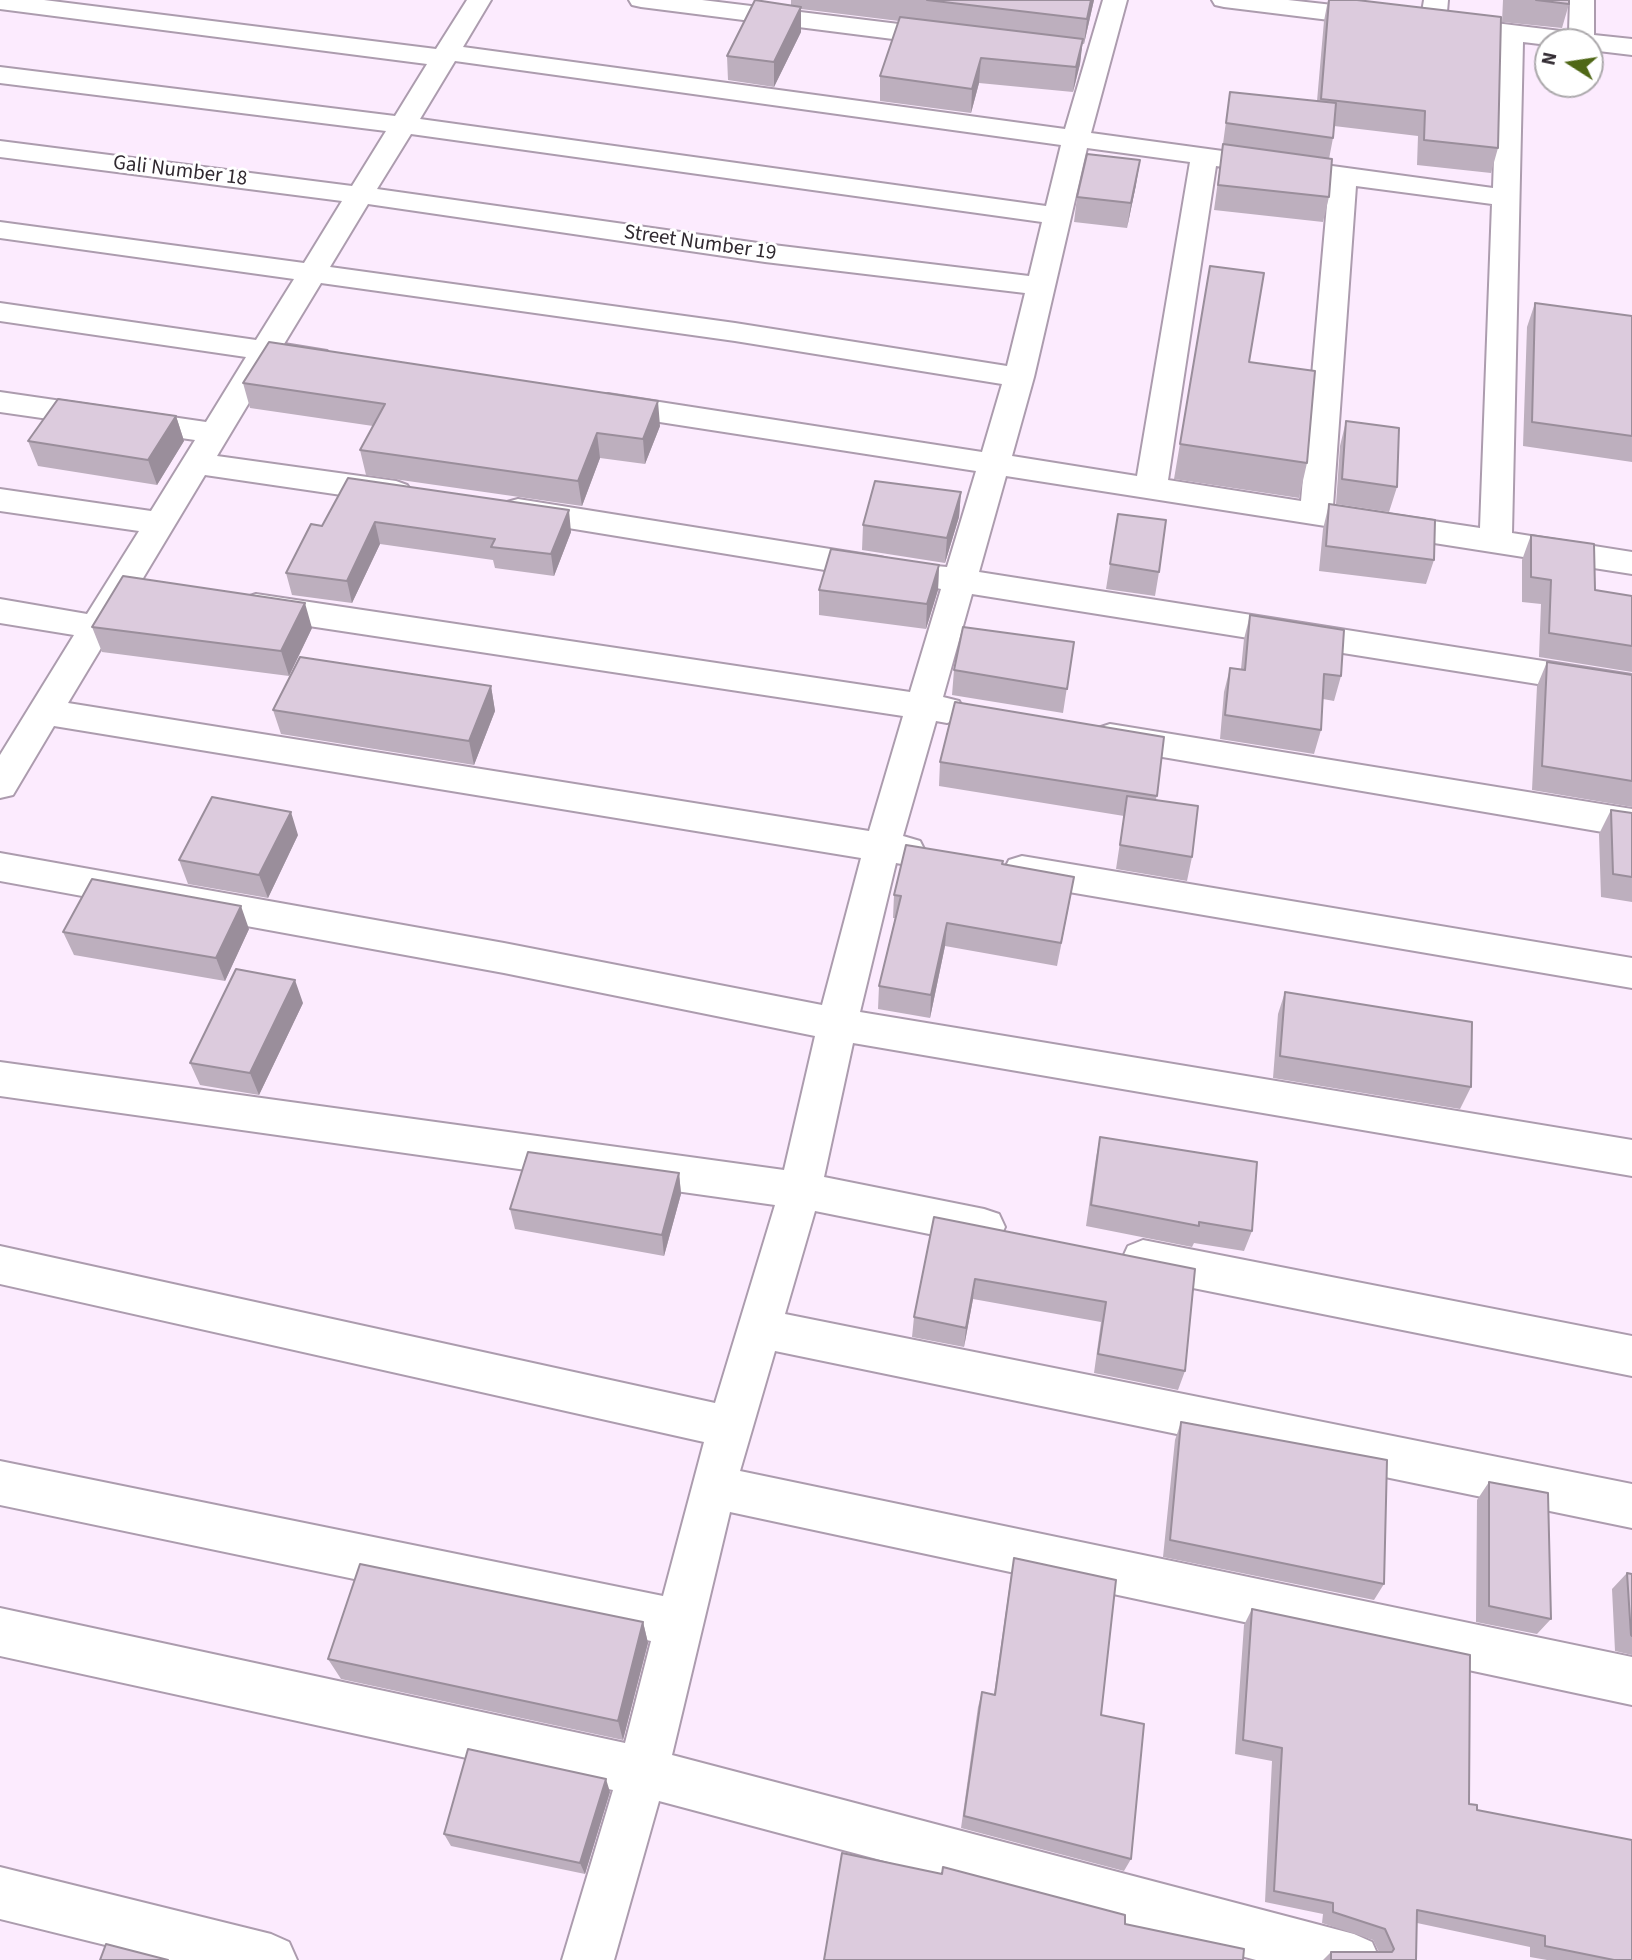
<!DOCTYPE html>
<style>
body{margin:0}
#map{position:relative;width:1632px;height:1960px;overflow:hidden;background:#fcebfe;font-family:"Source Sans 3",sans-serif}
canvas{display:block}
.north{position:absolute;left:1534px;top:28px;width:70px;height:70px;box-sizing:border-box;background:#fff;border:2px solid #aca9ac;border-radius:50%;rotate:282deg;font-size:19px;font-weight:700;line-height:28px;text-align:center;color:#302930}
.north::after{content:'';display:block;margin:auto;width:24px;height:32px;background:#4f6716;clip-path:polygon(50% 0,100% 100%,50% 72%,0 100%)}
</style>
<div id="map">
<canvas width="1632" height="1960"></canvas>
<div class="north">N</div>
</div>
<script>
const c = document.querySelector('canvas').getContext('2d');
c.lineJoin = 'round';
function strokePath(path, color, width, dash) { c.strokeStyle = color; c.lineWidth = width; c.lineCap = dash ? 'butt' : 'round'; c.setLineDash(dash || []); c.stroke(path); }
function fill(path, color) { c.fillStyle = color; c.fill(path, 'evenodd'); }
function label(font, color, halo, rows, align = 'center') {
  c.font = font + ' "Source Sans 3",sans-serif'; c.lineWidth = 6; c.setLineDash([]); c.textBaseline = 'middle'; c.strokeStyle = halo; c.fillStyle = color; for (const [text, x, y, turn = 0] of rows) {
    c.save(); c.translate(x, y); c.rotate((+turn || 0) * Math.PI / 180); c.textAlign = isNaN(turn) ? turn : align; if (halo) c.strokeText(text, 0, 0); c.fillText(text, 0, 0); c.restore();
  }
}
const minor = new Path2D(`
 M0,0H44L436,49L467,0H491L463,47L1065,129L1103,0H1127L1091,133L1493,188L1498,39L1478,35L1474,30L1478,25L1487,22L1569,32L1570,0H1594V35L1632,39V55L1590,50V42H1548V45L1523,42L1512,533L1632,552V574L1006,476L979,572L1632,675V699L972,594L943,697L959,701L964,710L959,719L947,723L936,721L903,836L920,841L925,851L920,861L907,865L896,863L860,1012L1632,1140V1176L853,1043L824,1177L984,1209L999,1214L1005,1227L999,1240L984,1245L815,1211L785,1314L1632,1484V1528L775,1351L740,1471L1632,1657V1705L730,1512L672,1755L1354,1934L1372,1942L1380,1960H1256L659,1801L614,1960H562L613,1790L0,1656V1608L625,1743L651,1641L0,1505V1461L663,1596L704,1442L0,1284V1246L715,1403L775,1205L0,1096V1062L784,1170L815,1036L504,973L0,881V853L504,943L822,1005L861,858L54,726L13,795L0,798V755L74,635L0,623V599L87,614L139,531L0,511V489L151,511L195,440L0,412V392L206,422L246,357L0,321V303L256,340L294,279L0,238V222L304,263L342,201L0,157V141L352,186L386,131L0,83V67L395,116L427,64L0,9ZM455,61L1061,145L1046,206L420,119ZM411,134L1042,222L1029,276L765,244L377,189ZM1087,148L1190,162L1137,476L1012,456L1034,377ZM1216,166L1329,182L1301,501L1168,480ZM1356,186L1492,204L1480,528L1333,506ZM368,204L765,262L1025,293L1007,366L735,323L330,267ZM321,283L735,341L1002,384L982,452L608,394L597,397L593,404L597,411L608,414L976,471L947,567L936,566L924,569L920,577L924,585L941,589L910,692L256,594L244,598L239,606L244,614L256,618L903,716L869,831L68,703L205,475L396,503L407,499L412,492L407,485L396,481L217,456L274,361L316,367L327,365L331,358L327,351L284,344Z
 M629,0H702L948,30L957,33L961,38L957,43L948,46L641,7L632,5Z
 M1212,0H1288L1378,10L1387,13L1391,18L1387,23L1378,26L1224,7L1215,5Z
 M1424,0H1448L1446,24L1442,29L1433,32L1424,29L1420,24Z
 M518,499L880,557L892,560L896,568L892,576L880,579L507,518L502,510L507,502Z
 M1110,724L1632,809V837L1098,746L1092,737L1098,728Z
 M1022,856L1632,958V988L1022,884L1009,880L1004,870L1009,860Z
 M1143,1240L1632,1336V1376L1143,1278L1128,1272L1122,1259L1128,1246Z
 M0,1867L271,1934L289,1942L297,1960H166L0,1919Z`);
strokePath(minor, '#ac9cae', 4);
fill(minor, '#fff');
fill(new Path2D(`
 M791,0H1094L1084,44H1082L1080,64L1073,92L979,83L971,113L880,101V76L899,21L801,9V32L774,87L728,80L727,56L791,6Z
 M1328,0L1498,148L1491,173L1417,165L1418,136L1334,126L1333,138L1329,159V197L1323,222L1214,210L1230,92L1317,101L1324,21Z
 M1503,0H1569V4L1562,28L1502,22Z
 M1136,185L1127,228L1074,222L1077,197Z
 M1210,266L1249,362L1307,463L1299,498L1174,479Z
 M1535,303L1632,316V462L1523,446L1527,327Z
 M243,383L660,426L645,464L600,458L582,506L366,475L360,450L373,426L250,408Z
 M176,416L184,441L157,485L38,466L28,441Z
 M1346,421L1397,487L1389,512L1336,504L1340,446Z
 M348,478L571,532L554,576L495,568L493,560L380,544L352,603L292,595L286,573L322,526Z
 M961,492L959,517L945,563L862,550L863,525Z
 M1329,504L1434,560L1426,584L1319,571L1323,529Z
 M1118,514L1159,572L1155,596L1106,589Z
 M1531,535L1595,590L1632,596V672L1539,657L1541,604L1522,602V560Z
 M939,565L938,590L926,629L819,615V590Z
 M1250,615L1341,676L1334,701L1323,699L1321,730L1314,754L1220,739L1224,692L1230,668L1241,669L1244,639Z
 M92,627L312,628L289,676L102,652Z
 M1074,642L1063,713L952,695L954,670Z
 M1547,662L1632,675V807L1532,790L1537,686Z
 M491,686L495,711L474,765L281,734L273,710Z
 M1164,737L1156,800L1192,857L1187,881L1116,869L1124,816L939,786L940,762Z
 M1611,810L1632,813V902L1601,897L1599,834Z
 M298,835L268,898L188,884L179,860Z
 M1003,864L1070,900L1057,966L945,946L930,1018L878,1009L879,986L895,918H893L894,895Z
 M249,929L225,981L74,955L63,932Z
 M1285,992L1471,1087L1460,1109L1273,1078L1278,1014Z
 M303,1003L259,1095L200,1085L190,1063Z
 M1100,1137L1252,1231L1244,1251L1194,1243L1192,1247L1086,1226L1096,1158Z
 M679,1173L681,1194L664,1256L515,1229L510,1209Z
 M934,1217L1195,1269L1185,1371L1178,1390L1094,1373L1101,1322L973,1299L964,1347L912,1337L914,1317Z
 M1181,1422L1384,1584L1374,1600L1163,1557L1175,1440Z
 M1489,1482L1551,1619L1537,1634L1476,1622L1477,1500Z
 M1014,1558L1101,1715L1131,1859L1124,1871L961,1828L978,1707L982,1692L994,1694L1011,1575Z
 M1627,1573L1632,1574V1655L1615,1651L1612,1589Z
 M1252,1609L1477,1810L1632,1960H1547L1530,1957V1947L1417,1923L1416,1960H1323L1331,1952H1379L1373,1940L1322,1923L1323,1914L1265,1902L1272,1761L1235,1754L1244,1625Z
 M643,1622L648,1643L623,1740L341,1679L328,1659Z
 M610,1792L585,1874L451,1846L444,1834Z`), '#bdafbe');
fill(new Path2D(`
 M1091,0H1094L1084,44L1087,19Z
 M801,7V32L774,87V62Z
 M1083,39L1080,64L1073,92L1076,67Z
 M981,58L979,83L971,113L972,89Z
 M1140,160L1136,185L1127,228L1131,203Z
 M658,401L660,426L645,464L643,439Z
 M176,416L184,441L157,485L148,460Z
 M597,433L600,458L582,506L578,481Z
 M961,492L959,517L945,563L947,538Z
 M569,510L571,532L554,576L551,554Z
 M375,522L380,544L352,603L347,581Z
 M939,565L938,590L926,629L927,604Z
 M305,603L312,628L289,676L281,651Z
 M491,686L495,711L474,765L469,741Z
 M291,812L298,835L268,898L259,875Z
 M241,906L249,929L225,981L216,958Z
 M947,923L945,946L930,1018L931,995Z
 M295,980L303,1003L259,1095L250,1073Z
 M679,1173L681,1194L664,1256L662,1235Z
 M975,1279L973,1299L964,1347L966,1328Z
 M643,1622L648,1643L623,1740L618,1721Z
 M606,1779L610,1792L585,1874L580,1863Z`), '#9a8e9b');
const building = new Path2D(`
 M755,0L801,7L774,62L727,56Z
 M927,0H1091L1087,19Z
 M1329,0H1357L1501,17L1498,148L1424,140L1425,111L1321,99Z
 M1536,0H1569V4Z
 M900,17L1083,39L1076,67L981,58L972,89L880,76Z
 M1230,92L1336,103L1333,138L1226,123Z
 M1223,144L1332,159L1329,197L1218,185Z
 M1087,154L1140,160L1131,203L1077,197Z
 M1210,266L1264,273L1249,362L1315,371L1307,463L1180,444Z
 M1535,303L1632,316V436L1532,422Z
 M269,342L658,401L643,439L597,433L578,481L360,450L385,404L243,383Z
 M58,399L176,416L148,460L28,441Z
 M1346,421L1399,428L1397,487L1342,479Z
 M348,478L569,510L551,554L491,547L495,539L375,522L347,581L286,573L311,524L322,526Z
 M875,481L961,492L947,538L863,525Z
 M1329,504L1435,520L1434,560L1326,546Z
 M1118,514L1166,520L1159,572L1110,564Z
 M1531,535L1594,544L1595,590L1632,596V646L1549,633L1551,580L1531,577Z
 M831,549L939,565L927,604L819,590Z
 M123,576L305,603L281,651L92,627Z
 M1250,615L1344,630L1341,676L1324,674L1321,730L1225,715L1230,668L1245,670Z
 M963,627L1074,642L1067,689L954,670Z
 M300,657L491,686L469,741L273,710Z
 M1547,662L1632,675V781L1542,766Z
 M955,702L1164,737L1157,796L940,762Z
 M1127,796L1198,806L1192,857L1120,845Z
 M212,797L291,812L259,875L179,860Z
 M1611,810L1632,813V877L1613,874Z
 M906,845L1003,861L1002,864L1074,877L1061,943L947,923L931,995L879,986L901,896L894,895Z
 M92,879L241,906L216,958L63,932Z
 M236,969L295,980L250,1073L190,1063Z
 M1285,992L1472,1022L1471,1087L1280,1056Z
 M1100,1137L1257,1162L1252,1231L1199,1222V1226L1091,1205Z
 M528,1152L679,1173L662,1235L510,1209Z
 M934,1217L1195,1269L1185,1371L1098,1354L1106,1302L975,1279L966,1328L914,1317Z
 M1181,1422L1387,1460L1384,1584L1170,1540Z
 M1489,1482L1548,1493L1551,1619L1489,1606Z
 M1014,1558L1116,1580L1101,1715L1144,1724L1131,1859L964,1816L982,1692L995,1695Z
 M360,1564L643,1622L618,1721L328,1659Z
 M1627,1573L1632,1574V1636L1631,1635Z
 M1252,1609L1470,1655L1469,1804L1477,1805V1810L1632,1840V1960H1614L1545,1946V1936L1417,1910L1416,1960H1331V1952H1392L1394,1949L1385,1929L1333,1912V1903L1274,1891L1282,1748L1243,1740Z
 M468,1749L606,1779L580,1863L444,1834Z
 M842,1853L942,1874L943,1867L1125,1915V1924L1244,1949L1243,1960H824Z
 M106,1944L168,1960H100Z`);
fill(building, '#dccbdd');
strokePath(building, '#9a8e9b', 2);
label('21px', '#302930', '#fff', [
 ["Gali Number 18",180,172,7],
 ["Street Number 19",700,244,8]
]);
</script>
